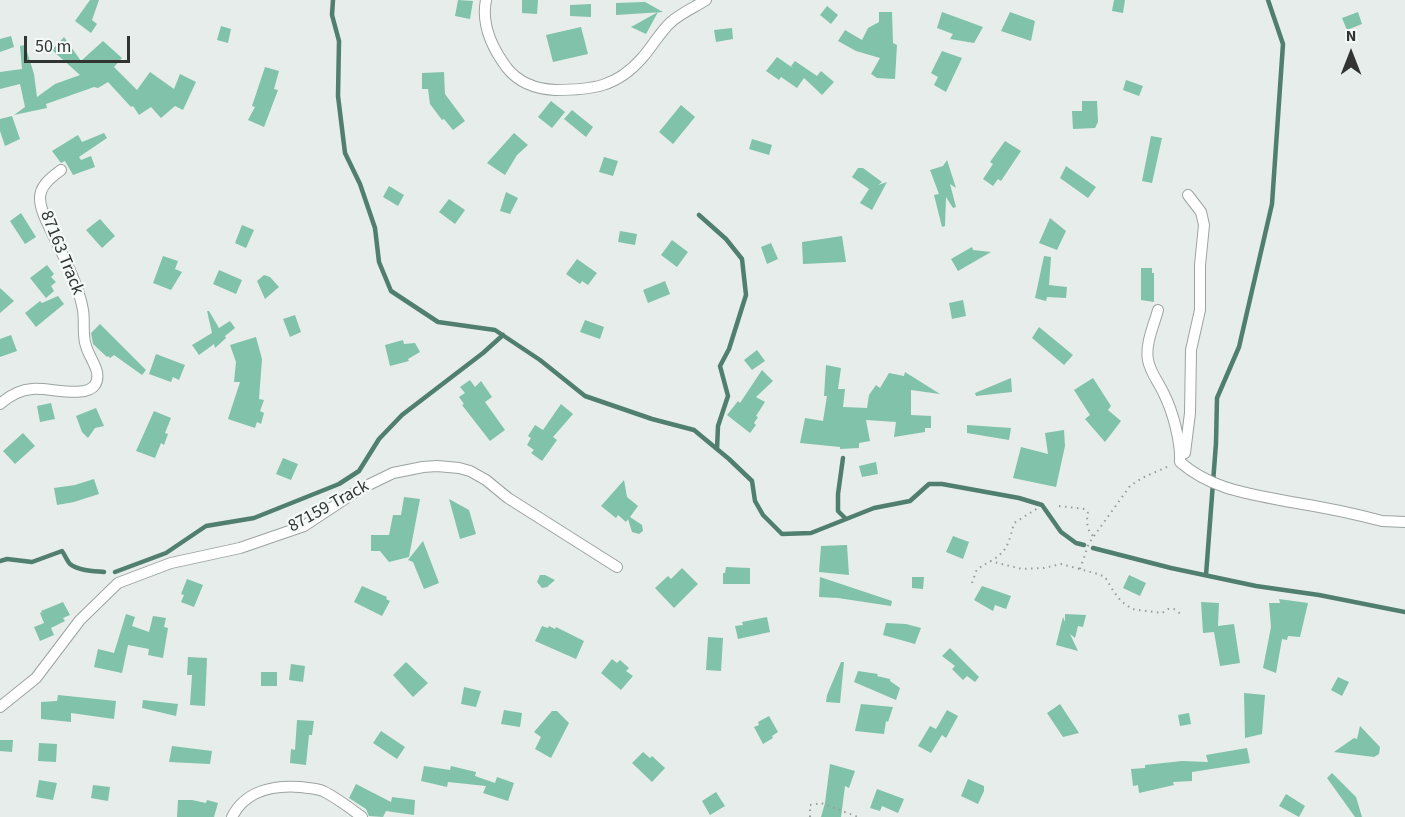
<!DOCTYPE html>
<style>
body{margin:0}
#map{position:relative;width:1405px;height:817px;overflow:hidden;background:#e6edea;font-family:"Source Sans 3",sans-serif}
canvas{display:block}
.north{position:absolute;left:1321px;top:24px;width:60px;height:60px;-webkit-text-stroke:4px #f3faf7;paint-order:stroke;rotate:0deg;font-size:16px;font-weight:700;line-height:24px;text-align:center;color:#313433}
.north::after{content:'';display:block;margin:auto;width:21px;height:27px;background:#313433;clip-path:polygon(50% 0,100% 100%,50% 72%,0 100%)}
.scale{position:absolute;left:24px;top:36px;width:106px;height:27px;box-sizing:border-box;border:3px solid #313433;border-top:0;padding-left:8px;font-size:18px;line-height:21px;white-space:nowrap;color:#313433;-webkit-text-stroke:4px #f3faf7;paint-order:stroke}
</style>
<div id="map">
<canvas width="1405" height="817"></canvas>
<div class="north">N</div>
<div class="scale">50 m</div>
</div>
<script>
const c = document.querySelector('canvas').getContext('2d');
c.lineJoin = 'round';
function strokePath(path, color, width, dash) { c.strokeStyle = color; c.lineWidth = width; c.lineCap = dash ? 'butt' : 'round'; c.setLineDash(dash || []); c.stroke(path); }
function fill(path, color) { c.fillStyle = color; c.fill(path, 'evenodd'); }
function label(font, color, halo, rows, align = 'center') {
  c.font = font + ' "Source Sans 3",sans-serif'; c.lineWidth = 4.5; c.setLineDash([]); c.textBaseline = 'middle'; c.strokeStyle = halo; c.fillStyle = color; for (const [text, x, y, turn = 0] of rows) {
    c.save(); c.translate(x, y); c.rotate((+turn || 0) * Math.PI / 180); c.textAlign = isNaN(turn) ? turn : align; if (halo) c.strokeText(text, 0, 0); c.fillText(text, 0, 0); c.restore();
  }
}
strokePath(new Path2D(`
 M333,0L332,15L339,41L338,96L345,153L360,184L375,228L379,262L391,291L438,322L495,330L540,360L585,396L652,419L694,430L729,459L752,481L755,501L763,515L782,534L811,533L874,508L910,501L929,484H942L1019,498L1042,505L1061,532L1076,543L1084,545
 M699,215L726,239L742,259L746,295L729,349L720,366L728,396L718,426L717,449
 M843,458L838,494V511L845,518
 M1093,548L1171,568L1256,586L1319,595L1405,612
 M0,561L7,559L32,562L62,551C65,555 67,561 70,564C79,571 94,571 104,572
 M115,572L166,553L206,526L254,518L339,484L359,471L379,439L402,415L483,353L503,335
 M1206,575L1216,443L1217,398L1239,347L1272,204L1283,44L1268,0`), '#507f6f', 4.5);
fill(new Path2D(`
 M90,0H99L92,20L97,24L91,33L75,21Z
 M458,0L473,1L470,19L455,16Z
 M522,0H538L537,14L522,13Z
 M1114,0H1125L1123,13L1112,11Z
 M645,2L663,12L616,15V3Z
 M591,4V17L570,16V5Z
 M827,6L838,15L831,24L820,15Z
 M658,12L646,34L631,27Z
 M879,12H892L893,43L897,45L895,79L877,78L871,74L880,58L856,51L838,41L845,30L862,40L868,28L879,22Z
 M942,12L983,27L974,43L950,39L953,34L937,28Z
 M1010,12L1035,21L1031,41L1001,31Z
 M1358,12L1362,24L1347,30L1342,18Z
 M221,26L231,29L228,43L217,40Z
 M581,27L588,54L553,62L546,35Z
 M732,28L733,39L716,42L714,30Z
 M11,36L14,47L0,52V39Z
 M64,37L81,61L103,41L122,58L114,67L137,90L150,72L174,89L180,74L196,82L183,110L175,106L161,118L151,107L139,115L133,106L131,107L108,82L98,88L94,87L46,104L47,108L14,115L25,107L20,84L0,89V72L22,69L20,46L25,45L34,74L37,97L55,84L80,75L52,50Z
 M942,51L962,58L946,92L934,85L938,77L931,73Z
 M777,57L793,68L791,66L795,61L817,76L821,71L834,82L822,95L804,78L797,88L781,77L779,80L766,71Z
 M265,67L279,71L274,89L278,90L264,127L248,120L255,107L252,106Z
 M444,72L445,94L465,121L453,130L444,119L442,120L430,104L428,89H422V73Z
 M1126,80L1143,86L1139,96L1123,90Z
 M551,101L565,112L552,128L538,117Z
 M1082,101H1097L1098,122L1095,128L1073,129L1072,111H1082Z
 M681,105L695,117L673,144L659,132Z
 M572,110L593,127L586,137L564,119Z
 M12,116L20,139L5,146L0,131V119Z
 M104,133L107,138L79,157L81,160L91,156L95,167L73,175L65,161L61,163L52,151L78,135L82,142Z
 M514,133L528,145L517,155L505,175L487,163Z
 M1151,136L1162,138L1152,183L1142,181Z
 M752,139L772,145L769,155L749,149Z
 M1005,141L1021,151L1001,181L998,179L993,186L983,179L993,164L990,162Z
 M604,157L618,161L613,176L599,172Z
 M947,160L956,188L950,184L956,207L953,208L946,197L945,226L942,227L934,195L939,194L930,170L943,166Z
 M1066,166L1096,187L1088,198L1060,178Z
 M858,168H863L882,182L878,185L887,182L872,210L860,203L869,189L852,177Z
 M389,186L404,195L398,206L383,197Z
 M506,192L518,198L510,214L500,211Z
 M449,199L465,210L455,224L439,212Z
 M21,213L36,237L25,244L10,221Z
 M1050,218L1066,231L1057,250L1039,243Z
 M100,219L115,236L102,248L86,230Z
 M242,225L254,230L246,248L235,243Z
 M620,231L637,234L635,245L618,242Z
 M842,236L846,262L803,264L802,242Z
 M672,240L688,252L677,267L661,255Z
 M771,243L778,259L767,264L761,247Z
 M972,247L973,250L991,252L958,271L951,259Z
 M163,256L178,261L175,269L182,272L171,290L153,283Z
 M1044,256L1051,257L1049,285L1067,287L1066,298L1047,297L1046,301L1035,298Z
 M577,259L597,273L588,285L582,281L580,284L566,274Z
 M47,265L54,274L51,277L56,282L51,286L54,291L46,298L30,278Z
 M1141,268H1152V273H1154V302L1141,300Z
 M219,270L242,280L236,294L213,284Z
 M264,275L270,277L279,287L265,299L257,281Z
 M665,281L670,294L648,303L643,290Z
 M0,288L14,301L0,313Z
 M58,296L64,304L36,327L25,313L40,301L42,303Z
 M963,300L966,316L952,319L949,303Z
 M207,311H209L219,328L230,321L235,328L225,336L226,338L215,348L214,344L199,355L192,345L212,333Z
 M295,315L301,332L290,337L283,319Z
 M585,320L604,327L600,339L580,332Z
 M100,324L146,370L142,375L114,355L110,358L108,356L107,357L93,344L91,333Z
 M1039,327L1073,355L1064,365L1032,338Z
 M11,335L17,351L0,357V339Z
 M256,337L262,359L259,399L264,400L260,411L264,413L261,424L257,422L255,428L228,419L240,382H234L236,362L230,345Z
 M403,340L404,344L415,343L420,352L408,359L409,361L390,366L385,345Z
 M757,350L765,361L752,370L744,360Z
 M156,354L185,365L179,380L173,377L171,382L149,374Z
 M826,365L841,368L838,389H845L843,407L867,408L869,395L876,385L880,388L889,373L904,376L905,372L940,394L911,390V415L931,416V428H925V432L894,437L896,422L866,420L870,441L859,443V448L840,449V447L800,443L805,418L823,421L827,396H824Z
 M762,370L773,381L756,397L765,402L756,416L758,417L754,423L756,425L750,433L727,415L738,401L740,403Z
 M1011,378L1012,392L976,396L975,393Z
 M1093,378L1111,406L1108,410L1121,421L1105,442L1085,419L1090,415L1074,390Z
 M470,380L475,387L481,381L492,397L485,402L505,430L490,441L462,405L464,404L459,397L465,393L460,387Z
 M51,403L55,419L40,422L37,406Z
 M561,404L573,414L553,437L557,440L542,461L531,453L534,450L527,445L531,438L528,436L535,425L543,430Z
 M96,408L104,426L95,428L88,438L82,432L76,416Z
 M154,411L171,418L165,433L168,434L164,445L161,443L155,458L136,451Z
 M967,425L1011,428L1009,440L967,433Z
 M1064,430L1065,446L1056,487L1013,478L1021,447L1048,454L1045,433Z
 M23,433L35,446L15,464L3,451Z
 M283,458L298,464L291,480L276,474Z
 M876,462L878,474L862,477L859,466Z
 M94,479L99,494L74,502L57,505L54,488L75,485Z
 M624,480L627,497L638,506L630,517L642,525L643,531L639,534L632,532L628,519L626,522L618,515L616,518L601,506Z
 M404,497L420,499L409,557L389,562L380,551H371V535H389L393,515H401Z
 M449,499L469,510L476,534L460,539Z
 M953,536L969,542L963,559L946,552Z
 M423,541L439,583L424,589L413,562L408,560Z
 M847,545L849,575L819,572L821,546Z
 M726,567L750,568V584H723V573H725Z
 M682,568L698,584L674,608L655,588L668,576L671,579Z
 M540,575H545L555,580L547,587L542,588L537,582Z
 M1129,575L1146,583L1140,596L1123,588Z
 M820,577L892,601L891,606L838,598L819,597Z
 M912,577H924L923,589L912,588Z
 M187,579L203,585L194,607L181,602L184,595L181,594Z
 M362,586L387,597L386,599L390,601L382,616L354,602Z
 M982,586L1011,596L1006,609L995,605L993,611L974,600Z
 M1279,599L1308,603L1300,637L1288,636L1287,640L1282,639L1276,673L1263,668L1271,627L1269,603H1280Z
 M63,602L70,615L63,618L65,621L51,628L54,635L40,641L34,627L44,623L40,613L42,612L41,611Z
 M1201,602L1219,603L1218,626L1234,624L1240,663L1220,666L1214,632L1203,633Z
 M126,614L135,617L132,626L149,632L153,616L166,618L164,627L168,628L163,658L148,655L149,649L128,645L122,673L94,667L98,649L114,653Z
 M1065,614L1086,615L1083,627L1078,626L1075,638L1070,634L1078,651L1056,645L1063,617L1065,622Z
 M767,617L770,632L738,639L735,626L743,625L742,622Z
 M886,623L906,624L921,628L915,644L883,635Z
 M542,626L548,628L549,626L555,629L556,627L584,641L576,659L535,641Z
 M708,637L723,638L721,671L706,670Z
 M950,648L979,677L975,682L967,676L963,680L952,669L955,666L942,656Z
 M188,657L207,658L205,706L190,705L192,675H187Z
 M612,659L617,663L620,660L629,668L626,671L633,676L621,690L601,673Z
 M406,662L428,683L413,697L393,675Z
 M841,662H844L840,703L826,702L827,695Z
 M291,664L305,666L303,682L289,680Z
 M858,671L878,674L877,676L890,679V681L900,688L896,700L854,682Z
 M261,672H277V686H261Z
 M1338,677L1349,682L1342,696L1331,690Z
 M464,687L481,691L476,707L461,704Z
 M1244,693L1265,695L1262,734L1245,738Z
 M58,695L116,701L114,719L71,713V722L41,719V702L57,701Z
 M143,700L178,704L176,716L142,708Z
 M861,704L893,707L888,722L886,721L884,734L855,731Z
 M1060,704L1079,733L1063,737L1047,713Z
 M504,710L522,713L520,727L501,724Z
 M947,710L958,716L946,738L942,735L931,753L918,746L930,726L938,730L936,729Z
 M552,711H557L569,723L551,758L535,749L541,737L534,732Z
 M1189,713L1191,724L1180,726L1178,715Z
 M769,716L778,732L772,736L773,738L763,744L754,727L759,725L758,722Z
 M297,720L314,721L312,735H309L306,765L290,763L291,749L295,750Z
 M1360,726L1380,747L1379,754L1374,757L1334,752L1354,738L1357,739Z
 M381,731L405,747L397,759L373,743Z
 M0,740H13L12,752L0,751Z
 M39,743L57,744L56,762L38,761Z
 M172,746L212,751L210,764L169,762Z
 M1247,748L1250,763L1192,772V781L1173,782L1174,785L1139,793L1138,785L1133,786L1131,769L1145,768V765L1182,761L1208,762L1206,755Z
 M643,752L650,758L652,756L665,768L652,782L632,763Z
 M830,764L855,771L849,788L845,786L841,817H821L825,803Z
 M424,766L450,770L451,766L476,772L475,776L495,783L497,777L514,783L508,801L483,793L486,786L448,782L447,787L421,781Z
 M1332,773L1356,797L1362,817H1355L1327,778Z
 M968,779L984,786V791L978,804L961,796Z
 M39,780L57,783L53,800L36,797Z
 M356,784L391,802L392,797L415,800L414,815L386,811L383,817L369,816L366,809L349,798Z
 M93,785L110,787L108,801L91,798Z
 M877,789L904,799L898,813L882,806L880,811L870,808Z
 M716,792L725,806L710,815L702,801Z
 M1286,794L1305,806L1299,817L1279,806Z
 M178,800H192L206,803L207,800L218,803L214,817H177Z`), '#80c2aa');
const minor = new Path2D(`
 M486,0C481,25 492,48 507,68C519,83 536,89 555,90C592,90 617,87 642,58C652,47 660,32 671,22C681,13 695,7 706,0
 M1158,310C1154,325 1145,344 1148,360C1150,372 1159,383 1164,394C1173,412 1181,442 1180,462C1212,490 1251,494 1291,502C1322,507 1352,513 1382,521L1405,522
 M0,404C9,396 20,390 32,389C48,387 85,399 95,385C103,372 89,358 86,346C82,335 85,322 83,310C79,286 63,255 52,233C47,222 40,210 40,198C40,185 52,177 61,170
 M1185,453L1190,413L1191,350L1200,310V265L1204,225L1201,212L1188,195
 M0,707L36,678L80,620L118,583L171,563L240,548L304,526L360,489L393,473L423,467L437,466L459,468L470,471L486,480L508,498L617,567
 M232,817C245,791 273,785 300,787C307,788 316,788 323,791C337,798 350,808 362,817`);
strokePath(minor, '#9da3a0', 12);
strokePath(new Path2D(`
 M1059,506L1085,509L1088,513C1086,521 1087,531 1094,537
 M990,561L1022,569L1044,568L1061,564L1098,574L1105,577L1114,592L1121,601L1132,609L1162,613L1168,609H1174L1182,615
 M1080,569L1089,543L1130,486L1142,478L1169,466
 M972,583L977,569C1004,553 1006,555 1014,523L1038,508
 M810,817V805L821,803L858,817`), '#989d9b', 2, [1.5, 4.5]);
strokePath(minor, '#fff', 10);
label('18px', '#313433', '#f3faf7', [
 ["87163 Track",61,253,68],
 ["87159 Track",329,507,-29]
]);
</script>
